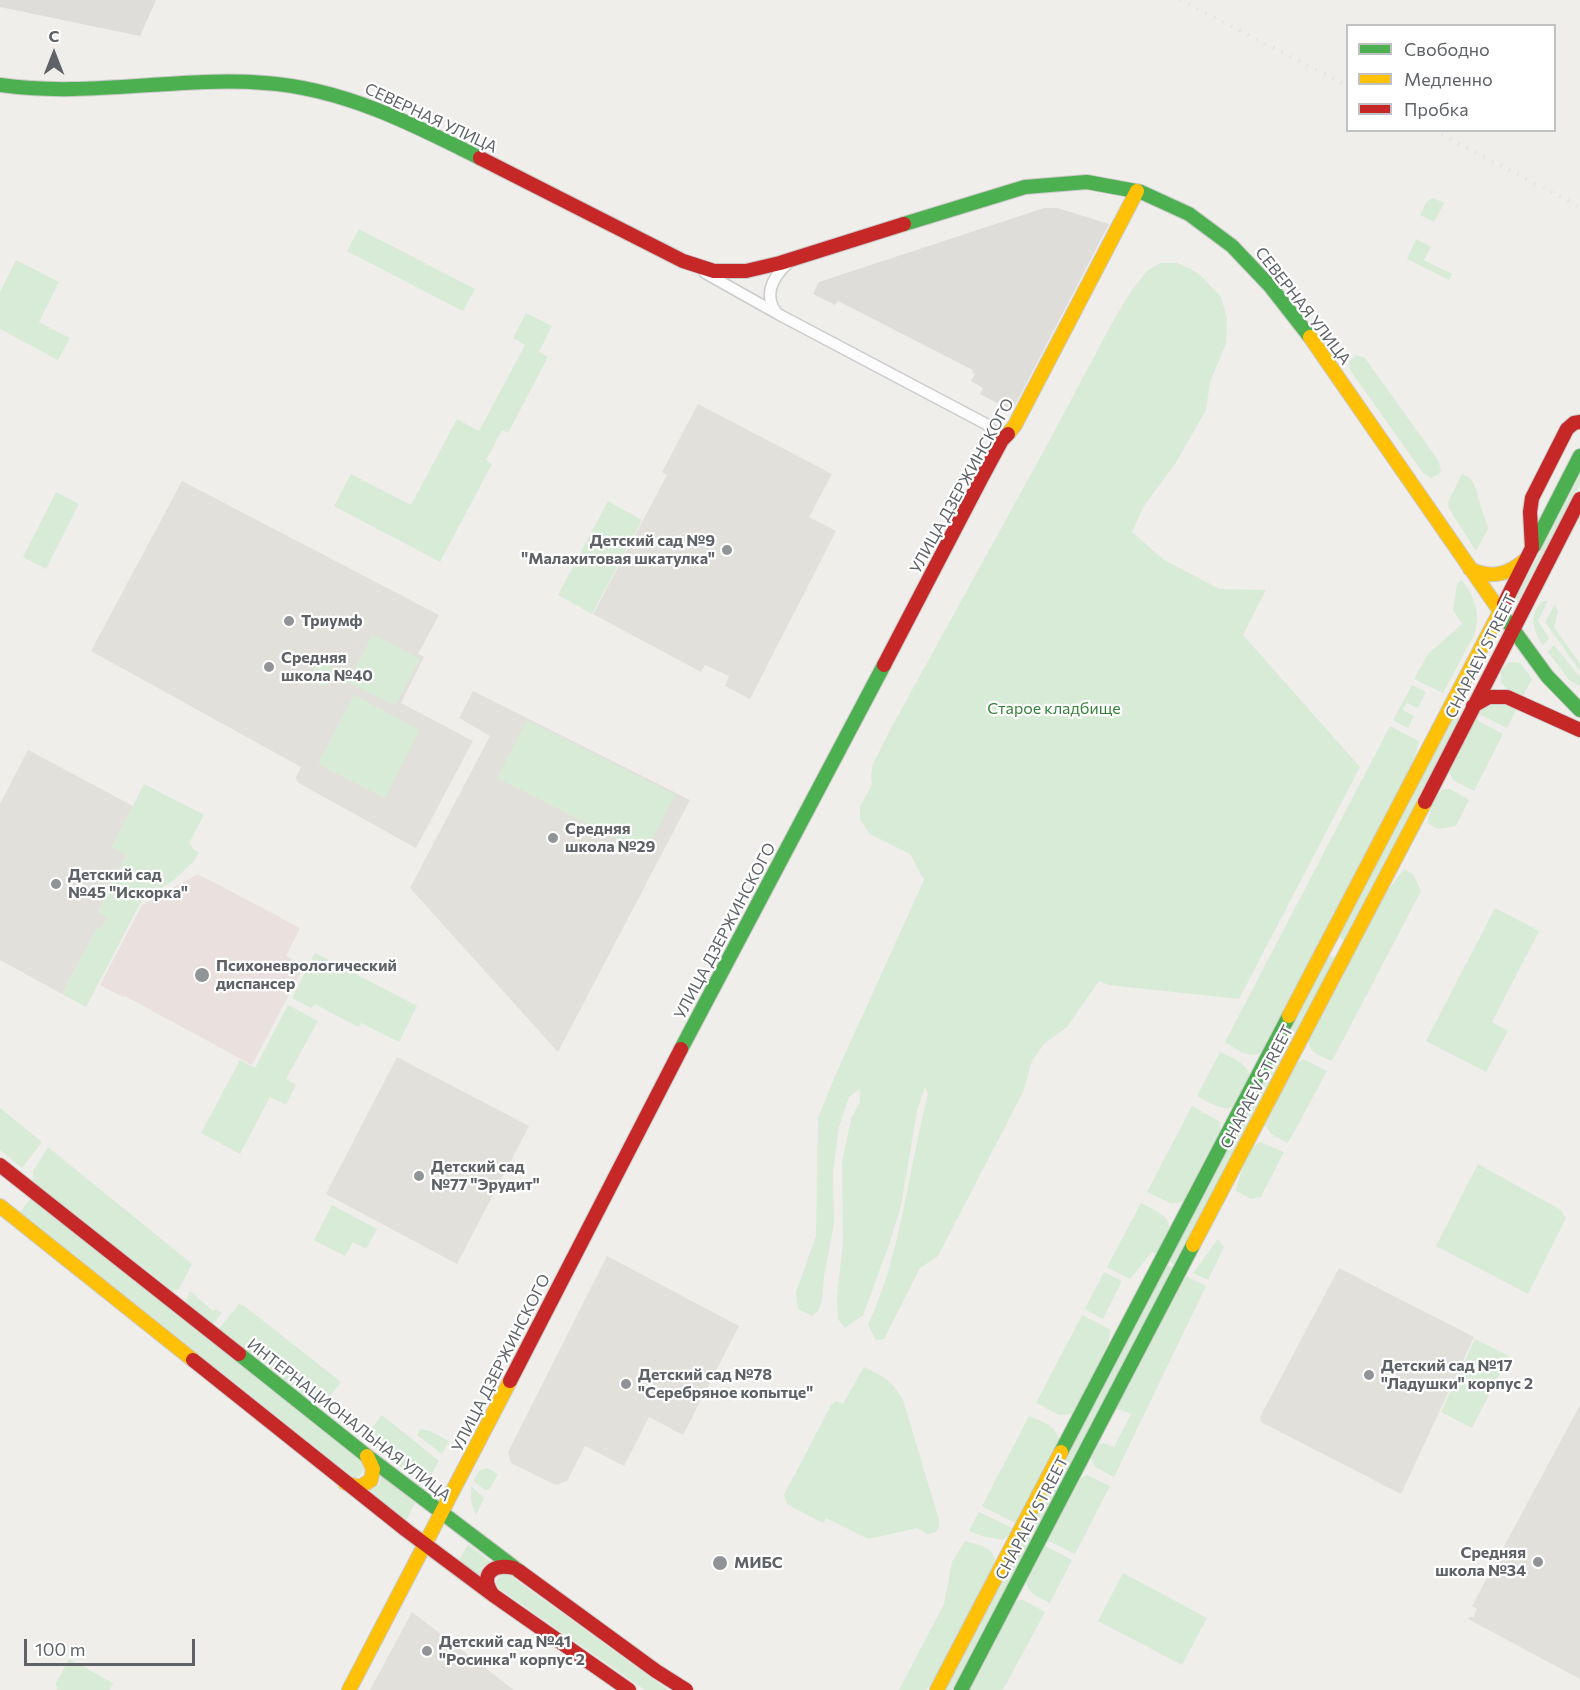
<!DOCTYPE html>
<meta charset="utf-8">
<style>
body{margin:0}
#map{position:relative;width:1580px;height:1690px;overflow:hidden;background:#efeeea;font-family:Commissioner,sans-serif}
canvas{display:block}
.legend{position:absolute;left:1346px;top:24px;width:210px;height:108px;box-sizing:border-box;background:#fff;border:2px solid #bfc1c3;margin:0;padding:8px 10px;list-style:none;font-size:18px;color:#5f6368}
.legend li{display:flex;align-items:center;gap:12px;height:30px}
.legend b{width:30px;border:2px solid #bfc1c3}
.north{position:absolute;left:24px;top:24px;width:60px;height:60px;-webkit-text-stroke:4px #fff;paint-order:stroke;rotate:0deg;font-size:16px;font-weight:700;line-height:24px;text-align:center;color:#5f6368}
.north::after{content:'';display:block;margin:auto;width:21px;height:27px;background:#5f6368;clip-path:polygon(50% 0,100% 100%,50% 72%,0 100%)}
.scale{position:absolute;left:24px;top:1639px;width:171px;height:27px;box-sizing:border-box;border:3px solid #5f6368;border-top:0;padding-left:8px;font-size:18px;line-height:21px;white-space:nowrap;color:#5f6368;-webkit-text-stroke:4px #fff;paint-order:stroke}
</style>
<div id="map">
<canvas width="1580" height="1690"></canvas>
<ul class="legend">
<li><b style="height:8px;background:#4caf50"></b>Свободно</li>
<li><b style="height:8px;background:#ffc107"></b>Медленно</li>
<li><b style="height:8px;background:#c62828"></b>Пробка</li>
</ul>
<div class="north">С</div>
<div class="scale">100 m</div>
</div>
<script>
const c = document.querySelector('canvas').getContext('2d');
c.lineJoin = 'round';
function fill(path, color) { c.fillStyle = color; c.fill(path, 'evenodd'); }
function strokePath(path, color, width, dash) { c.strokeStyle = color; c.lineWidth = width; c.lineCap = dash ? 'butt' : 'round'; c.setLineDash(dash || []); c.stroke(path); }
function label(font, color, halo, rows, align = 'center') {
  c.font = font + ' Commissioner,sans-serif'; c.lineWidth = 4.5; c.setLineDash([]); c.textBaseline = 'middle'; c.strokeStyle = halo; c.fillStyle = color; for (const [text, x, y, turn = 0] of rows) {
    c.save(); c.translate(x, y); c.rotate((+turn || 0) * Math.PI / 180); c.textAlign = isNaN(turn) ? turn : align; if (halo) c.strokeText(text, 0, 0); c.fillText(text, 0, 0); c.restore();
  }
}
fill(new Path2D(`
 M0,0H156L140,36L0,7Z
 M1044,208H1057L1109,224L1012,411L980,394L983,388L971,381L975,374L972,372L973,370L838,301L835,305L813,294L819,282Z`), '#dfddda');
fill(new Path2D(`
 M698,404L832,474L809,517L836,531L750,699L725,686L729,676L705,665L701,672L593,614L667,475L662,472Z
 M182,481L439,615L418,654L424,657L401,703L473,741L416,848L297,782L296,777L301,767L91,651Z
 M473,691L690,800L558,1052L410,888L490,736L459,718Z
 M28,750L133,806L112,847L127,855L98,912L108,918L101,930L97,928L62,994L0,960V804Z
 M397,1057L529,1126L457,1264L326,1194Z
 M607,1256L739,1326L683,1435L649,1417L624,1466L585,1446L567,1481L556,1485L511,1463L508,1452Z
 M1339,1268L1474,1337L1401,1494L1261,1422L1260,1417Z
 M1580,1405V1679L1468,1619L1469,1617H1474L1475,1613L1477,1609L1472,1606Z
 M412,1612L514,1690H370Z`), '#e2e0da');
fill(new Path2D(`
 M198,874L300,928L286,956L304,966L252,1065L125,996L123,997L100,985L142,905Z`), '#eae0de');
fill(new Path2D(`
 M1433,198L1444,203L1434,222L1420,215L1427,201Z
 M359,229L475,289L463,311L347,251Z
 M1416,239L1431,247L1424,260L1452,274L1449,280L1407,259Z
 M16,260L59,282L39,322L70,338L58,360L0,329V292Z
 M1160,263H1177L1191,269L1201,276L1221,297L1227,318L1226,344L1210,382L1206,410L1175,464L1144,506L1132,532L1164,560L1220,589L1266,590L1243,635L1360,767L1239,999L1109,985L1099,981L1067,1027L1044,1044L1032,1061L1023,1092L938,1256L920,1268L884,1339L876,1340L868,1325C902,1252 908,1171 928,1094L925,1087L917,1111L901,1205L889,1245L863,1315L845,1328L838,1319L837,1297L843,1242L842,1161L851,1119L860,1102V1089L849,1097L839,1127L833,1171L834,1224L824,1276L822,1301L818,1311L812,1316L798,1309L796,1292L816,1236L818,1118L835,1076L924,880L910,854L870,834L860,820V806L872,785L871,775L873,764L890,730L1047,445L1112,323L1131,291L1147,271Z
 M526,313L552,326L539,352L548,357L508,433L502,430L486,460L492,464L440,562L334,506L351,474L411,505L457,419L479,431L525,345L513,338Z
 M1356,355L1365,358L1438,460L1441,470L1439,474L1431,478L1423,473L1350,370L1349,361Z
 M1462,474L1469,477L1474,484L1488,529L1476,551L1448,507L1449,500Z
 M1580,475V484L1516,604L1514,602Z
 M56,492L79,504L46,569L23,557Z
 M608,501L642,520L592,614L558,595Z
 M1462,580C1475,598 1481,613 1474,635L1443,693L1414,679L1428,654L1462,624L1453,610L1457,584Z
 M1543,601H1548L1538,621L1549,638L1543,646C1534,631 1527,615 1543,601Z
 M1555,604L1558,612L1554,627L1580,664V671L1545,622Z
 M373,634L420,659L395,706L348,682Z
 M1554,645L1580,677V686L1570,681L1548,652Z
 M1509,662L1520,663L1532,679L1523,696L1508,689L1501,683V671Z
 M312 674a11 11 0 1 1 22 0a11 11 0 1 1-22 0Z
 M1412,685L1426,692L1418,708L1407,703L1403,710L1414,716L1408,728L1393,720Z
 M354,695L420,730L385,798L318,764Z
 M1497,703L1517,708L1507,728L1479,714L1484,707Z
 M1458,709L1463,712L1344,940L1339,937Z
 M1475,719L1503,734L1474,791L1453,780L1449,772Z
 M527,720L675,795L645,853L497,778Z
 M1390,726L1419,741L1413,763L1263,1051C1250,1061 1237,1049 1225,1042Z
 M144,784L204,815L189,843L194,850L199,852L194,861L174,880L142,900L86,1007L62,994L97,928L101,930L108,918L98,912L127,856L112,847Z
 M1444,789H1450L1469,800L1456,826L1438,829L1427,823C1432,811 1431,796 1444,789Z
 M1404,869L1413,874L1421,891L1332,1061C1321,1056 1307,1053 1309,1038L1384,895Z
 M1495,908L1539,931L1492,1022L1508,1031L1486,1072L1426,1041Z
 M315,953L417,1006L399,1042L361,1023L358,1027L315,1004L311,1008L292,998Z
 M1329,955L1335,958L1176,1265L1169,1261Z
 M288,1005L318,1021L286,1079L296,1085L286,1105L270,1097L240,1154L201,1133L240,1060L255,1068Z
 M1220,1052C1232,1058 1248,1063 1250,1077C1231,1113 1234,1116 1197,1096Z
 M1303,1059L1327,1071L1288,1143L1271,1134L1265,1125L1295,1064Z
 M1192,1106L1219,1121L1221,1133L1184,1201L1172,1204L1147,1192Z
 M0,1108L42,1142L22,1168L0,1150Z
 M1261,1142L1284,1152L1261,1197L1251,1199L1236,1191C1241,1176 1244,1148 1261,1142Z
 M48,1147L192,1264L179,1289L173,1291L33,1182V1171Z
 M1478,1164L1561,1210L1566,1218L1528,1294L1436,1246Z
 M31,1198L361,1461L364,1469L360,1476L354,1478L20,1212Z
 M1141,1203C1176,1221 1174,1220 1157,1254L1152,1252L1130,1279L1107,1267Z
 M332,1205L377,1229L366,1249L353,1242L345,1256L314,1240Z
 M1218,1239L1224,1247L1208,1280L1193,1273Z
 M1167,1265L1174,1268L1035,1533L1029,1530Z
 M1104,1272L1122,1281L1103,1319L1085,1309Z
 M1186,1276L1206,1286L1114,1477L1095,1467L1091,1457L1099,1444L1104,1443L1114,1447L1131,1414L1121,1410L1108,1409Z
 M190,1291L213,1311L216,1309L222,1313L212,1325L188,1305L186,1300Z
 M239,1304L243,1305L341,1382L323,1405L295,1392L218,1330Z
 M1082,1315L1111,1330L1105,1355L1072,1414L1059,1415L1036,1403Z
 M1475,1339L1509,1356L1472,1428L1441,1412Z
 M864,1367C882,1375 894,1382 903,1400L939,1520V1527L936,1532L927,1534L917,1528L868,1539L826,1518L823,1523L787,1504L784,1495L831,1405L837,1401L843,1404Z
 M382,1415L439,1461L429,1479L410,1475L364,1438Z
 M1029,1416C1042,1422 1057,1425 1059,1441L1017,1524L982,1506Z
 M420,1429L430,1431L449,1441L442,1454L417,1435Z
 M487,1468L498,1474L489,1490H485L473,1481L480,1470Z
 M1087,1475L1110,1486L1075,1554L1046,1540L1080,1479Z
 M381,1476L415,1503L406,1521L367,1491L379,1485Z
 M471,1486L484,1498L476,1515L471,1501Z
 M979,1512L1014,1529L1003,1540L982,1536L969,1531Z
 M1026,1536L1031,1539L952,1690H944Z
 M965,1541C980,1546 995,1545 995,1565L934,1681L926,1690H899L944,1604L952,1562Z
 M468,1544L491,1562L482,1567L480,1576L459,1560Z
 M1044,1545L1072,1560L1050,1603C1039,1597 1027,1594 1026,1580Z
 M1123,1573L1207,1618L1182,1665L1098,1621Z
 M502,1574H508L668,1690H645L498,1588L496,1581Z
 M1019,1600H1023L1045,1612L1003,1690H969L1015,1602Z
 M69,1659L113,1683L110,1690H57L56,1683Z`), '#d8ebd6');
const street = new Path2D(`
 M705,273L778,314L986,424L1002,440
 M776,312C763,294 773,277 788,263`);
const fast = new Path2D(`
 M0,85C88,98 177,76 265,83C342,88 413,124 480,158
 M904,224L1025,187L1087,182L1141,192L1189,214L1232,246L1270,286L1310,337
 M1534,546L1580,456
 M1502,614L1547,676L1580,710
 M681,1049L884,665
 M239,1354L367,1456L519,1571
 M1061,1452L1289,1016
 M961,1690L1193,1245`);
const slow = new Path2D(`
 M1310,337L1502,614
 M1008,434L1015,425L1137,191
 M1470,569C1491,579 1508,575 1525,560
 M1289,1016L1504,604
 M0,1206L193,1360
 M1193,1245L1425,802
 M345,1483L360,1487L371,1480L373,1469L367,1456
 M349,1690L510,1381
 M937,1690L1061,1452`);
const jam = new Path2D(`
 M480,158L683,261L714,271H746L780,263L904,224
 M1504,604L1532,548L1530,512L1532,498L1567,429L1574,423L1580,422
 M884,665L981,479L1002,440L1008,434
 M1473,706L1489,697H1507L1580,730
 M1425,802L1580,499
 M0,1165L239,1354
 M193,1360L406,1530L493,1595L629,1690
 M510,1381L681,1049
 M519,1571L656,1671L686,1690
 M493,1595C479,1575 492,1563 514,1568`);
strokePath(street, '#cbcccc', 13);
strokePath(fast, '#cacacb', 16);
strokePath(slow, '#cacacb', 16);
strokePath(jam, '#cacacb', 16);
strokePath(street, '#fdfcfc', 10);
strokePath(fast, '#4caf50', 14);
strokePath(slow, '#ffc107', 14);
strokePath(jam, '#c62828', 14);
strokePath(new Path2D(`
 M1180,0L1348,86
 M1433,130L1580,207`), '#e4e4e4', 4, [1.5, 8]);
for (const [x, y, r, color] of [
 [727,550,6,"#919496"],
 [289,621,6,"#919496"],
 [269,667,6,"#919496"],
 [553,838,6,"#919496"],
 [56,884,6,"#919496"],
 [202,975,8,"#919496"],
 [419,1176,6,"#919496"],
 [1369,1375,6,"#919496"],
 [626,1384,6,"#919496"],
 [1538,1562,6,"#919496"],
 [720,1563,8,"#919496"],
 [427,1651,6,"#919496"]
]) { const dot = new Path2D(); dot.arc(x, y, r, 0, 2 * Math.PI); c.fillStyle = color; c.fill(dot); strokePath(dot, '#fff', 2); }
label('16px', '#5f6368', '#fff', [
 ["СЕВЕРНАЯ УЛИЦА",431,118,25],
 ["СЕВЕРНАЯ УЛИЦА",1303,306,52],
 ["УЛИЦА ДЗЕРЖИНСКОГО",962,486,-61],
 ["CHAPAEV STREET",1481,656,-63],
 ["УЛИЦА ДЗЕРЖИНСКОГО",725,931,-62],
 ["CHAPAEV STREET",1257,1087,-62],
 ["УЛИЦА ДЗЕРЖИНСКОГО",501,1363,-63],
 ["ИНТЕРНАЦИОНАЛЬНАЯ УЛИЦА",349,1420,38],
 ["CHAPAEV STREET",1032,1518,-62]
]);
label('bold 16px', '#5f6368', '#fff', [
 ["Детский сад №9",715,541,"right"],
 ["\"Малахитовая шкатулка\"",715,559,"right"],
 ["Триумф",301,621],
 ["Средняя",281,658],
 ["школа №40",281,676],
 ["Средняя",565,829],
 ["школа №29",565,847],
 ["Детский сад",68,875],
 ["№45 \"Искорка\"",68,893],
 ["Психоневрологический",216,966],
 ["диспансер",216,984],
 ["Детский сад",431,1167],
 ["№77 \"Эрудит\"",431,1185],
 ["Детский сад №17",1381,1366],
 ["\"Ладушки\" корпус 2",1381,1384],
 ["Детский сад №78",638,1375],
 ["\"Серебряное копытце\"",638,1393],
 ["Средняя",1526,1553,"right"],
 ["школа №34",1526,1571,"right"],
 ["МИБС",734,1563],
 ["Детский сад №41",439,1642],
 ["\"Росинка\" корпус 2",439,1660]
], 'left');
label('16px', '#348238', '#fff', [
 ["Старое кладбище",1054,709]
]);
</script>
